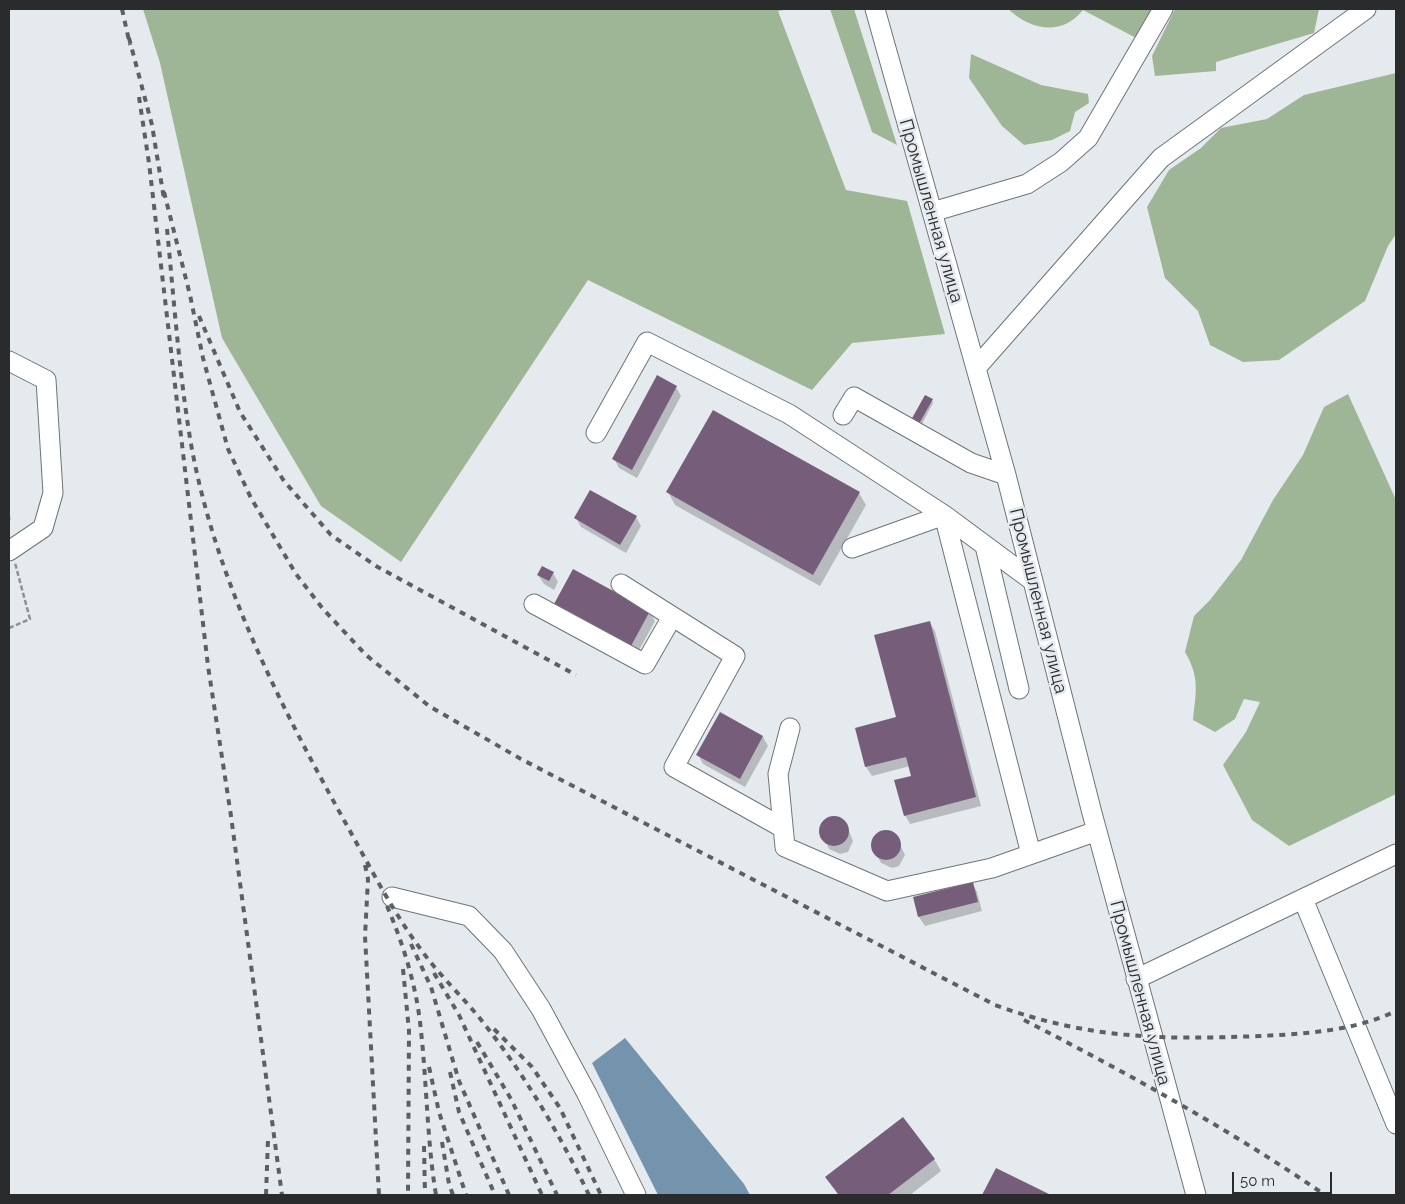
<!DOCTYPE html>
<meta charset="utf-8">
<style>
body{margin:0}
#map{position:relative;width:1405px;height:1204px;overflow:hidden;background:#e5eaee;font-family:Raleway,sans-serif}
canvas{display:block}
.frame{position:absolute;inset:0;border:10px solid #2a2b2d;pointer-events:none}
.scale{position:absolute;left:1232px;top:1172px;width:100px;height:22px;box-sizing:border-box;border:2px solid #2a2b2d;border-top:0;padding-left:6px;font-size:15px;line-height:18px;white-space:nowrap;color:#2a2b2d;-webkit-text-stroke:4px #e5eaee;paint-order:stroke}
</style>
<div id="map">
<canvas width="1405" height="1204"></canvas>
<div class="frame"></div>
<div class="scale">50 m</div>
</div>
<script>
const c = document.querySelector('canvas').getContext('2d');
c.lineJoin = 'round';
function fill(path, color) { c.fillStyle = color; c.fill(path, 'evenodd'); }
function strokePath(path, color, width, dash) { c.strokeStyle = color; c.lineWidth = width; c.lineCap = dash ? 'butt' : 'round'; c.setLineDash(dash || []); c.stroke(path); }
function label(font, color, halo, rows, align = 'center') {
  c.font = font + ' Raleway,sans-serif'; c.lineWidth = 5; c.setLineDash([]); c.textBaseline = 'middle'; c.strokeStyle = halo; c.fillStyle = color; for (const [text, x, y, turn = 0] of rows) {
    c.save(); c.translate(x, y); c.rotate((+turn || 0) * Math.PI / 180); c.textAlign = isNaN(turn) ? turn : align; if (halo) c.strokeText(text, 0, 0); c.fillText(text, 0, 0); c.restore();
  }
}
fill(new Path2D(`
 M143,9H789L778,11L846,190L907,201L945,334L852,343L812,390L588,280L401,562L321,506L222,338L160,63Z
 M830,9H854L897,145L872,132Z
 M1008,9H1155L1138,39L1083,10C1061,37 1031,30 1008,9Z
 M1175,9H1319L1314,33L1216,62V71L1155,76L1152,56Z
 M971,54L1041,85L1088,94L1089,103L1075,112L1070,131L1052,140L1024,145L1002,126L969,78Z
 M1396,73V234L1388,246L1365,301L1279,360L1243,362L1210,345L1198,311L1165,278L1147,207L1169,170L1201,148L1221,128L1267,119L1304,95Z
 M1348,394L1396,500V794L1289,846L1252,820L1223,765L1246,732L1260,702L1244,699L1235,719L1215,732L1193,720C1196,691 1200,678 1185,652L1194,616L1210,600L1241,560L1273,500L1303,455L1324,407Z`), '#9eb696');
fill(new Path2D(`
 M625,1038L744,1184L750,1195H658L592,1063Z`), '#7494ae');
fill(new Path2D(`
 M676,387L681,396L637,478L619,468L614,459Z
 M932,400L933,403L921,426L914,423Z
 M668,492L859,493L866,505L820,586L675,505Z
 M9,510L11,520H9Z
 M636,517L641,526L626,553L581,527L576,518Z
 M553,573L558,582L554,590L544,584L538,575Z
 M556,604L650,612L655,621L637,654L561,613Z
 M929,622L935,631L981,806L910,824L905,815L913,776L910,766L872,776L866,767L856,729L898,718Z
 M721,714L763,737L768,746L745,787L703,764L698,755Z
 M838,818L846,824L853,841L848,852L840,854L829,849L821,831L826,821Z
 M889,832L896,836L905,855L899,866L892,868L881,863L872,846L877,835Z
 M972,883L977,892L982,911L925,926L919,917L915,898Z
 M934,1159L941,1171L910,1195H838L827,1178Z
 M997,1169L1049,1195H984Z`), '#0003');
fill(new Path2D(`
 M657,375L677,386L632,470L612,459Z
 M925,395L933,399L919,424L911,420Z
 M713,410L860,492L813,575L666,492Z
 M590,490L637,516L620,545L574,518Z
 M542,566L554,572L549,581L537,575Z
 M573,569L650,611L631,646L554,604Z
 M930,621L976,797L904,816L894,780L911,776L906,757L865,767L855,728L896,717L874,635Z
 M720,712L763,736L740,779L696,755Z
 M819 831a15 15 0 1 1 30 0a15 15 0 1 1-30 0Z
 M871 845a15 15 0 1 1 30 0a15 15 0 1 1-30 0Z
 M973,882L978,902L918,917L913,897Z
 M903,1117L935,1159L888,1195H839L825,1177Z
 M996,1168L1051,1195H982Z`), '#765e7b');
const minor = new Path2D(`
 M875,9L1006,475L1092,813L1196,1195
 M932,212L1027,184L1061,162L1088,138L1163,9
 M9,361L46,380L53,493L43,528L9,551
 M976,368L1161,158L1366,9
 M843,415L854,397L971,463L1006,475
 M596,433L647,342L789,414L944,515L1033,581
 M985,546L1019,689
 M852,548L944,515L1031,854
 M621,584L735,656L674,767L783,828
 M534,604L645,664L672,617
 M790,728L778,774L785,847L887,891L992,868L1097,831
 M392,897L469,916L503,951L541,1009L587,1094L636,1195
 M1303,899L1396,1124
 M1136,979L1396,854`);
strokePath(minor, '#707477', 21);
strokePath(new Path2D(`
 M9,628L30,619L15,563`), '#8e9194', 2.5, [5, 2.5]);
strokePath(minor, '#fff', 19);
strokePath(new Path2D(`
 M122,9L130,45
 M129,38L152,125L164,199
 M139,97L149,163L208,666L231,816L282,1195
 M164,192L190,295L203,358L228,449L251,498L296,574L323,609L366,655L429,706L521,759L995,1005C1089,1039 1161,1040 1259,1036C1305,1034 1354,1031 1396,1011
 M167,229C174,300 179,373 191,444C215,578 279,703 345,822C369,865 392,911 422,951C440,976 463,997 482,1021C525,1075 559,1133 589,1195
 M199,316L240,412L284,481L331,535L376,566L576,675
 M365,865L368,879L365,936L379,1195
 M387,906C404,946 417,988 421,1031C427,1086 427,1141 436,1195
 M411,944L431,987L459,1081L509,1195
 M403,969L409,1031L408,1195
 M434,973L459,1015L542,1195
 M1024,1020C1127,1073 1229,1129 1325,1195
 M494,1029L532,1067L560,1108L601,1195
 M477,1042L511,1099L557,1195
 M429,1067L439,1112L466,1195
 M450,1072L459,1112L495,1195
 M442,1142L449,1184L453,1195
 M424,1146L425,1195
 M266,1195L268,1139`), '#5d5f61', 4, [6, 6]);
label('18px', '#2a2b2d', '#e5eaee', [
 ["Промышленная улица",931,211,74],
 ["Промышленная улица",1038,601,76],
 ["Промышленная улица",1140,993,75]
]);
</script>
